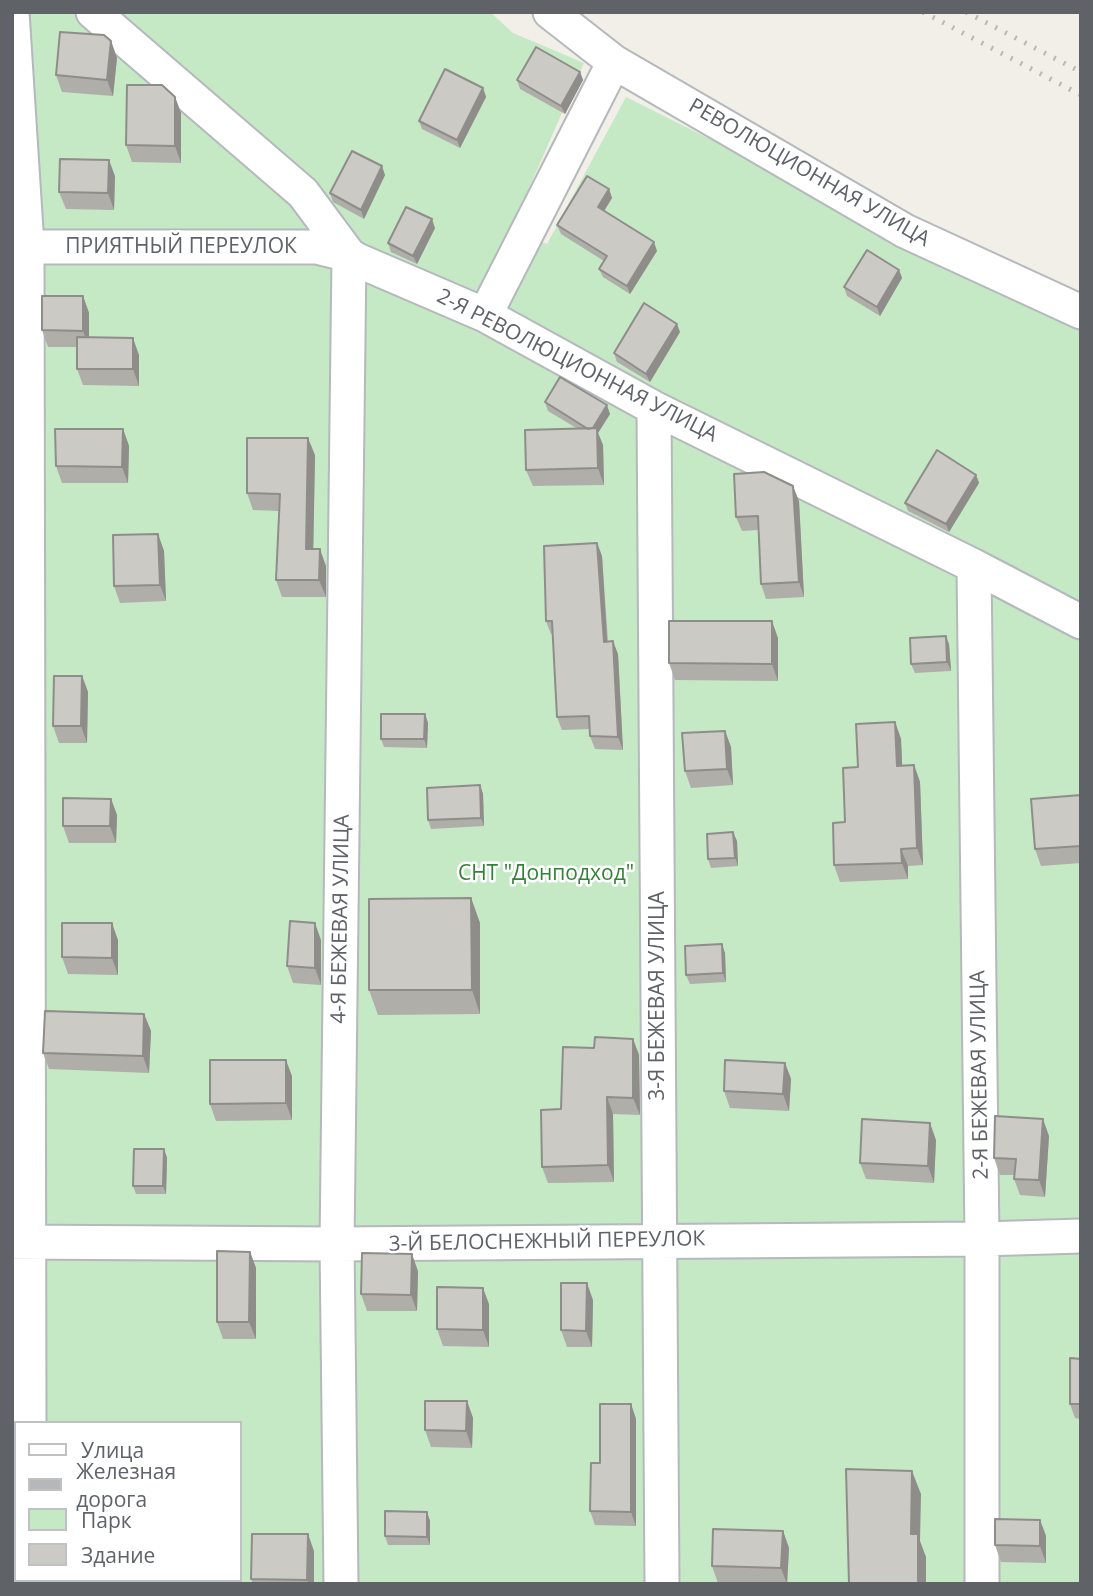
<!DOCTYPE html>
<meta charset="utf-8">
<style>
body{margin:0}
#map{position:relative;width:1093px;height:1596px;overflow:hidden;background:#f1efe8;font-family:"Open Sans",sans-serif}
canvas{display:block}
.frame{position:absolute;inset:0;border:14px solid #5f6368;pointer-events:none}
.legend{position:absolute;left:14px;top:1421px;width:228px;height:161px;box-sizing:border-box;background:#fff;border:2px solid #bfc1c3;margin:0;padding:9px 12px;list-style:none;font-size:21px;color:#5f6368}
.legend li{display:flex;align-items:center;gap:14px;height:35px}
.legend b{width:35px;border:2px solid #bfc1c3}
</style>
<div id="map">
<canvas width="1093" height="1596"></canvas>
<div class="frame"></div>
<ul class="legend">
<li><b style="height:9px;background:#fff"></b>Улица</li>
<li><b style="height:9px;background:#b6b7b8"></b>Железная дорога</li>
<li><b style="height:19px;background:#c5e8c5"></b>Парк</li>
<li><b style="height:19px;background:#cccac5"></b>Здание</li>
</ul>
</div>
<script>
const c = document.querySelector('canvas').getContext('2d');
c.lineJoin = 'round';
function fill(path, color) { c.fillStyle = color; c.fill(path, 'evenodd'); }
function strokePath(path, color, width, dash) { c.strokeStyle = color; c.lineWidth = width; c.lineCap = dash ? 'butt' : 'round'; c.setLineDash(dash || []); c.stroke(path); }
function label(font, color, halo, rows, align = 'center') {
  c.font = font + ' "Open Sans",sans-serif'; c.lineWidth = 5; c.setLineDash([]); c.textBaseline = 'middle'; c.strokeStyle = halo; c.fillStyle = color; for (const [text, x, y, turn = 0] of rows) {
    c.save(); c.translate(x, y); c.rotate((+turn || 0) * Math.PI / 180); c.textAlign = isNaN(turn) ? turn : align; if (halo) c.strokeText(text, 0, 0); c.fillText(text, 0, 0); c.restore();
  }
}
fill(new Path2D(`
 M12,12H490L513,33L584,63L510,231L547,244L626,97L1081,325V1584H12ZM16,1423H240V1580H16Z`), '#c5e8c5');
const street = new Path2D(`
 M12,12L27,246L29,1423
 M93,12L303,193L349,255L357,260L485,315L654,408L974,566L1081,622
 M550,12L614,62L905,231L1081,312
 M12,247H317L349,255L337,1244L341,1584
 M485,315L614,62
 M654,408L662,1584
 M974,566L982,1239V1584
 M12,1242L337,1244L982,1239L1081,1236
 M29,1580V1584`);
strokePath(street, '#b5b8bc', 37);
strokePath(street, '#fff', 33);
strokePath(new Path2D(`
 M923,12L1081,95
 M966,12L1081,72`), '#b6b7b8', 5, [2, 9]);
fill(new Path2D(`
 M111,41L117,58L113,96L62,92L56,75Z
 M580,72L583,80L565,114L520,89L517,80Z
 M483,88L486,97L460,148L422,129L419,121Z
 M175,97L181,113V163L132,162L126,145Z
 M385,175L364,219L333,202L330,193Z
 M115,176L114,210L66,209L59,192Z
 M609,189L612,198L604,211L657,251L630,294L603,277L599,269L604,261L561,234L557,225Z
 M435,228L417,264L391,252L388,243Z
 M899,270L902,278L880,316L847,296L844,287Z
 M83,296L89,313V337L139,355V386L83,385L77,369V347H48L42,330Z
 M680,332L650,382L617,362L614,353Z
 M545,402L610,414L598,433L603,445L604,485L533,486L526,470L578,429L548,411Z
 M123,429L129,446L128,483H62L56,466Z
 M315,455L313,549L326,566V597H282L276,580L279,511L253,510L247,493Z
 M976,475L979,483L949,532L908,511L905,503Z
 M799,501L804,597L766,599L761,584L758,530L742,531L736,517Z
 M158,534L164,551L166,601L120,603L114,586Z
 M597,543L602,556L608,641L618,654L623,750L595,749L590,736V729L562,730L557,717L553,634H551L546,621Z
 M778,638V681L675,680L669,663Z
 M949,644L951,671L915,673L911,664Z
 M82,676L88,692L87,743H59L53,726Z
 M425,714L428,723L427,748L384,747L381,739Z
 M895,722L901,739L902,766L914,765L920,782L923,865L908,866V879L840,882L834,865L858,767Z
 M725,731L731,747L733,785L691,788L685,771Z
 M480,785L483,794L484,826L431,829L428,820Z
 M1081,795V863L1041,866L1035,849Z
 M111,799L117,815L116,843H69L63,826Z
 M737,841L738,866L711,868L708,859Z
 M471,898L480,923V1014L378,1015L369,990Z
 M118,940V975L68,974L62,957Z
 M321,940V985L293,983L287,966Z
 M725,953L726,982L690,984L686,975Z
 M144,1014L151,1031L149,1073L49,1069L43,1053Z
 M633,1039L639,1055L640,1115L613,1114L614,1182L548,1183L542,1167L561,1109L594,1048Z
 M785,1063L791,1079L789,1111L730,1108L724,1091Z
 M292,1076V1120L216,1121L210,1104Z
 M1049,1136L1045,1197L1020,1195L1014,1179V1175H1000L994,1158Z
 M936,1140L934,1183L866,1179L860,1163Z
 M164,1149L167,1158L166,1194H136L133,1186Z
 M250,1252L256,1268V1339H223L217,1322Z
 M418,1271L417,1311H367L361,1294Z
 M593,1300L592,1347H567L561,1330Z
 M489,1304V1347L443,1346L437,1329Z
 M1081,1359V1459L1080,1456V1419L1075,1418L1070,1404Z
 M467,1401L473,1418L472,1448L431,1447L425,1430Z
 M631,1404L636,1419V1526L595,1525L590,1511L600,1463Z
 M427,1512L430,1521V1545H388L385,1536Z
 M1040,1520L1046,1536V1563L1001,1562L995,1545Z
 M783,1531L789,1548L787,1584L718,1583L712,1566Z
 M314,1551V1584H253L251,1579Z`), '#afaea9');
fill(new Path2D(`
 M111,41L117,58L113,96L107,80Z
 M580,72L583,80L565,114L561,106Z
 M483,88L486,97L460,148L457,140Z
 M175,97L181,113V163L175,146Z
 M109,160L115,176L114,210L108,193Z
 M382,166L385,175L364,219L361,210Z
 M609,189L612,198L601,216L598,207Z
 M432,219L435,228L417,264L413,256Z
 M654,242L657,251L630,294L627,286Z
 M899,270L902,278L880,316L877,307Z
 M83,296L89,313V347L83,331Z
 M677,324L680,332L650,382L646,374Z
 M133,338L139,355V386L133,369Z
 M607,405L610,414L598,433L603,445L604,485L598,468L591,430Z
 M123,429L129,446L128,483L122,467Z
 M308,438L315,455L313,566L306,549Z
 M976,475L979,483L949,532L946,524Z
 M793,486L799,501L804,597L799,582Z
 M158,534L164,551L166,601L160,585Z
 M597,543L602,556L608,655L604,642Z
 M320,549L326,566V597L319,580Z
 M772,621L778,638V681L772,664Z
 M946,636L949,644L951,671L947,662Z
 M613,641L618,654L623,750L618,737Z
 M82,676L88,692L87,743L81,726Z
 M425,714L428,723L427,748L424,739Z
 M895,722L901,739L903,783L897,766Z
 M725,731L731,747L733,785L727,769Z
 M914,765L920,782L923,865L917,848Z
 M480,785L483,794L484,826L481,818Z
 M111,799L117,815L116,843L110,826Z
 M733,832L737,841L738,866L735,858Z
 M901,849L908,866V879L902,863Z
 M471,898L480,923V1014L472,990Z
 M112,923L118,940V975L112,958Z
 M315,923L321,940V985L315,968Z
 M722,944L725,953L726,982L723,973Z
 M144,1014L151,1031L149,1073L143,1056Z
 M633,1039L639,1055L640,1115L633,1098Z
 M286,1060L292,1076V1120L286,1103Z
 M785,1063L791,1079L789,1111L783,1094Z
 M607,1097L613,1114L614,1182L608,1165Z
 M1043,1119L1049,1136L1045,1197L1039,1180Z
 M930,1123L936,1140L934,1183L928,1166Z
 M164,1149L167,1158L166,1194L163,1186Z
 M250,1252L256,1268V1339L249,1322Z
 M412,1254L418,1271L417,1311L411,1295Z
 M587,1283L593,1300L592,1347L586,1331Z
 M483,1288L489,1304V1347L483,1330Z
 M467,1401L473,1418L472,1448L466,1431Z
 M631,1404L636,1419V1526L631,1512Z
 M912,1471L921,1494L920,1541L926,1557V1584H918L911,1534Z
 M427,1512L430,1521V1545L427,1537Z
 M1040,1520L1046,1536V1563L1040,1546Z
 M783,1531L789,1548L787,1584L781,1568Z
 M308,1534L314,1551V1584H309L307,1580Z`), '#8f8d8a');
const building = new Path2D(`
 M60,32L104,35L111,41L107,80L56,75Z
 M536,47L580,72L561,106L517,80Z
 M445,69L483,88L457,140L419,121Z
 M127,85H162L175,97V146L126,145Z
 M352,151L382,166L361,210L330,193Z
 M60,159L109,160L108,193L59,192Z
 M587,176L609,189L598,207L654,242L627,286L599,269L607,256L557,225Z
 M406,207L432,219L413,256L388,243Z
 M867,250L899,270L877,307L844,287Z
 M42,296H83V331L42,330Z
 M644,303L677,324L646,374L614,353Z
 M77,337L133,338V369H77Z
 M560,377L607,405L593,428L588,429L545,402Z
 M597,428L598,468L526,470L525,430Z
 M55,429H123L122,467L56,466Z
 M247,438H308L306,549H320L319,580H276L280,494L247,493Z
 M937,450L976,475L946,524L905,503Z
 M764,472L793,486L799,582L761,584L758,516L736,517L734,474Z
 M158,534L160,585L114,586L113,535Z
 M597,543L604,642L613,641L618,737L590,736L589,716L557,717L552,621H546L544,546Z
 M669,621H772V664L669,663Z
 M946,636L947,662L911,664L910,638Z
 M54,676H82L81,726H53Z
 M381,714H425L424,739H381Z
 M895,722L897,766L914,765L917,848L901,849L902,863L834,865L833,823L845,822L843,768L858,767L856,724Z
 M725,731L727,769L685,771L682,733Z
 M480,785L481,818L428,820L427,788Z
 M1081,795V846L1035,849L1031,799Z
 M63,798L111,799L110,826H63Z
 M733,832L735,858L708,859L707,834Z
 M471,898L472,990H369V899Z
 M290,921L315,923V968L287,966Z
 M62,923H112V958L62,957Z
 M722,944L723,973L686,975L685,946Z
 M45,1011L144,1014L143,1056L43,1053Z
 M595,1037L633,1039V1098L607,1097L608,1165L542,1167L541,1110L561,1109L563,1047L594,1048Z
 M210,1060H286V1103L210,1104Z
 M725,1060L785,1063L783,1094L724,1091Z
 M995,1116L1043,1119L1039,1180L1014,1179L1016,1159L994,1158Z
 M862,1119L930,1123L928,1166L860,1163Z
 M134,1149H164L163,1186H133Z
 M217,1251L250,1252L249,1322H217Z
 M362,1253L412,1254L411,1295L361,1294Z
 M561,1283H587L586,1331L561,1330Z
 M437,1287L483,1288V1330L437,1329Z
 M1070,1358L1081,1359V1456H1080V1404H1070Z
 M425,1401H467L466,1431L425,1430Z
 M600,1404H631V1512L590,1511L591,1463H600Z
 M846,1469L912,1471L911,1534H918V1584H849Z
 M385,1511L427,1512V1537L385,1536Z
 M995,1519L1040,1520V1546L995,1545Z
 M713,1529L783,1531L781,1568L712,1566Z
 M252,1534H308L307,1580L251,1579Z`);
fill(building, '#cccac5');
strokePath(building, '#8f8d8a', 2);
label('21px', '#5f6368', '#fff', [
 ["РЕВОЛЮЦИОННАЯ УЛИЦА",809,173,30],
 ["ПРИЯТНЫЙ ПЕРЕУЛОК",181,247],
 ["2-Я РЕВОЛЮЦИОННАЯ УЛИЦА",577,366,27],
 ["4-Я БЕЖЕВАЯ УЛИЦА",341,919,-89],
 ["3-Я БЕЖЕВАЯ УЛИЦА",658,996,-90],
 ["2-Я БЕЖЕВАЯ УЛИЦА",980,1075,-91],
 ["3-Й БЕЛОСНЕЖНЫЙ ПЕРЕУЛОК",547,1242,-1]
]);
label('21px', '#348238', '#fff', [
 ["СНТ \"Донподход\"",546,874]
]);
</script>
